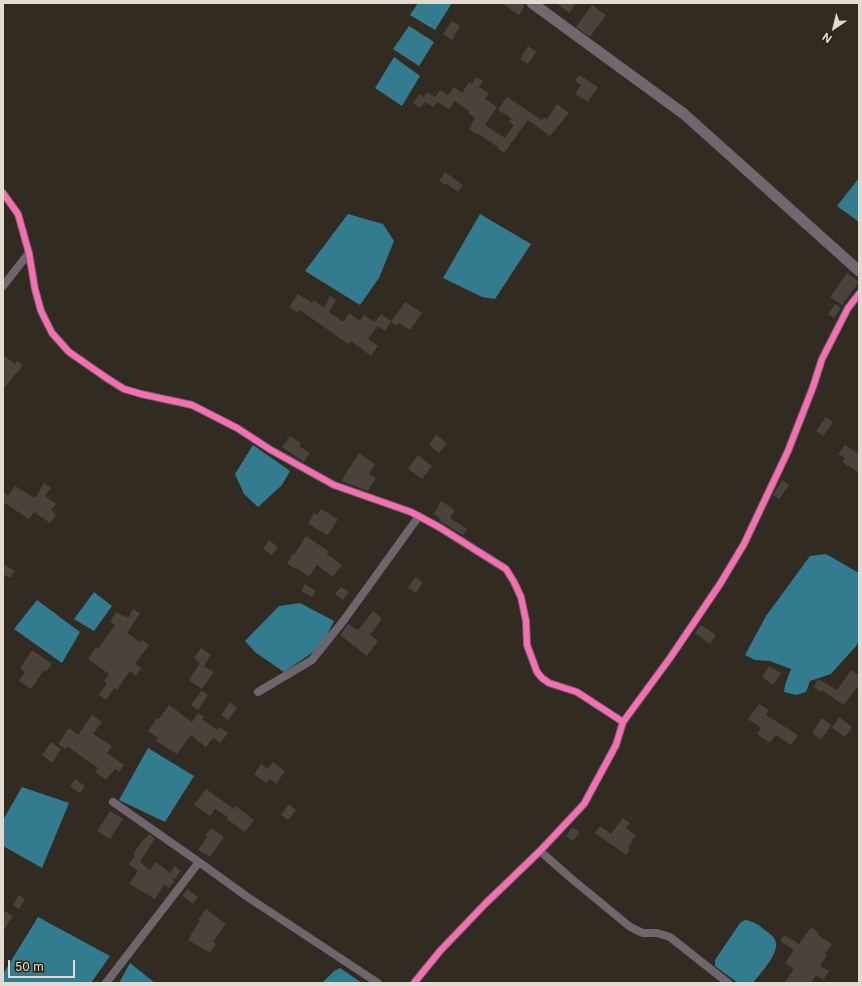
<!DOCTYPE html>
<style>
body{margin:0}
#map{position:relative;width:862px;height:986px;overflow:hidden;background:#322b22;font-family:Inter,sans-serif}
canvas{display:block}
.frame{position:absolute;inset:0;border:4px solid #e3dbd0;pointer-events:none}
.north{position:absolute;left:814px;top:8px;width:40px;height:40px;-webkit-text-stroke:3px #2f2211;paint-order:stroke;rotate:215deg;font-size:11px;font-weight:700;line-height:16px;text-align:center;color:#e3dbd0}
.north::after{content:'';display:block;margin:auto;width:14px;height:18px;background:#e3dbd0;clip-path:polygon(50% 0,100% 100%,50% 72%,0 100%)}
.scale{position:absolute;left:8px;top:960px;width:67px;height:18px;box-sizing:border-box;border:2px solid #e3dbd0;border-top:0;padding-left:5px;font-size:12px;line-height:14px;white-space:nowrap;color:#e3dbd0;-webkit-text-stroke:3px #2f2211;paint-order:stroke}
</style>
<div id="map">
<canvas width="862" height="986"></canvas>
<div class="frame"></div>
<div class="north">N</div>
<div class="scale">50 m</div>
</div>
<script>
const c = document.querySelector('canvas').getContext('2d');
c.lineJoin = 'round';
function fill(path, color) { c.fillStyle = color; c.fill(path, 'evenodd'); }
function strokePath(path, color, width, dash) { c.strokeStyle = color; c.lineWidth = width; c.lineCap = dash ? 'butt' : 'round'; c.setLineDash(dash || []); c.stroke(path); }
fill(new Path2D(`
 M418,3H452L435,30L410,15Z
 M409,26L434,42L419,66L393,49Z
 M394,57L420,76L402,106L375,88Z
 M859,178V222L837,206Z
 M348,214L383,224L394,241L379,278L360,305L305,271Z
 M480,214L531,244L495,299L482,297L443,278Z
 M253,445L290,471L282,485L258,507L244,494L235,474Z
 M826,554L859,573V639L857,645L831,674L810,681L806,692L796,695L784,692L785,685L791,669L770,661L755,660L745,655L766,616L810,556Z
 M94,592L112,606L94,631L74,619Z
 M37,600L80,632L62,663L14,629Z
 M300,603L334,621L322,646L284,672L256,653L245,641L279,606Z
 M148,748L194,776L165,822L119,800Z
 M22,787L69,803L42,868L3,846V820Z
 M38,917L110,956L91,983H3V974Z
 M745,920C754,921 760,926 766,931C769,933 772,935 774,938C783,951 760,973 753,983H738L715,966V960L740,923Z
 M130,963L155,983H119Z
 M340,968L362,983H322L334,971Z`), '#337b8f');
fill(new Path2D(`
 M502,3H521L525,6L519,15Z
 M556,3H576L569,13Z
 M592,5L606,15L590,37L576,27Z
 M452,21L460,26L452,40L443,34Z
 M528,46L536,52L528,64L520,59Z
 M579,75L598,87L588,102L575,94L581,85L575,81Z
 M476,77L483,81L479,87L489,93L485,99L497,107L485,125L505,138L514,125L509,122L511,118L498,110L507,97L542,120L544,117L547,119L557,104L569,113L550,136L528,120L504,153L497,148L498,147L477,133L476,134L469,129L475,118L468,113L469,111L455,101L449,109L437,102L433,107L425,102L420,108L413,103L420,94L424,97L427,92L435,97L440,90L448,95L454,87L462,93L469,82L472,84Z
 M445,172L463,185L458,192L447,184L446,185L439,181Z
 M847,273L859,282L842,305L830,297Z
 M298,294L312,303L314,300L324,308L330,296L336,300L329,312L343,322L349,313L360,321L364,315L375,322L381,314L391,321L385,331L377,326L368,339L378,346L371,356L351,341L348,344L300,310L298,313L289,307Z
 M405,302L422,313L410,330L399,323L397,326L391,322Z
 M835,304L841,308L834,318L828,314Z
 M3,355L15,364L17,361L23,365L16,374H15L3,390Z
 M826,417L833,422L823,436L816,431Z
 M436,435L447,443L439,453L429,445Z
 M290,436L301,443L299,446L310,453L304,462L282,447Z
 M845,445L859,454V473L842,462L845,458L838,454Z
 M359,453L375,464L369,474L376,478L368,491L341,481Z
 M418,455L432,466L422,479L408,469Z
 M782,480L789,485L779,499L773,495Z
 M44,483L51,488L45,496L56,504L51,510L56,514L50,523L34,512L29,519L3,502V492L8,496L15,486L35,498Z
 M441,501L455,510L450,518L467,529L463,535L440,521L441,519L434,514Z
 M321,509L338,519L328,535L308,524L314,513L317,515Z
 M306,536L328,551L327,554L342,565L333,577L317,565L309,577L297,568L296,569L287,564L292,554L294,555Z
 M269,540L278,547L272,555L263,549Z
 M3,564L15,571L10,578L3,574Z
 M415,577L423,582L416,593L408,588Z
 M305,584L316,591L312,597L301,591Z
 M341,587L349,592L343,600L335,594Z
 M133,609L140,613L127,633L140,642L142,640L149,645L135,664L141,668L136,676L130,671L117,690L114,688L106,700L99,695L107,683L104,681L109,674L88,659L96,647L98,649L115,625L110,622L116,612L128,618Z
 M373,611L382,619L370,635L378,641L367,656L340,635L348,624L358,630Z
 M701,625L716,635L710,644L695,633Z
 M201,648L211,655L204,666L214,672L202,689L189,680L200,663L194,658Z
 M32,650L52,664L46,672L44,670L31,689L19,681L25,672L20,668Z
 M769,666L781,673L773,685L762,677Z
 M851,670L859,675V685L844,705L822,690L821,692L813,687L818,679L837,690Z
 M202,690L208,695L198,710L191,705Z
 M230,702L237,708L228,720L221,715Z
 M759,704L769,710L766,715L798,735L791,745L776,735L770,743L757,734L761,728L748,719Z
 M169,705L192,722L198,713L204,717L202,719L217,730L220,727L228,733L220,743L213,738L206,747L191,735L177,754L156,741L158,738L148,731L157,718L159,719Z
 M92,715L102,722L93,734L112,746L107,753L124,765L119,772L115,769L106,780L95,772L98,768L85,759L67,746L65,749L58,744L69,728L78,735Z
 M839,717L852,727L845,737L832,728Z
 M822,718L831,725L821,740L812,733Z
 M51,742L61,749L52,763L42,755Z
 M273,762L285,771L276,784L270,779L266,783L254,774L261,764L268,769Z
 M75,779L85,786L80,793L70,787Z
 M206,789L234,809L236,806L254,820L245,832L227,819L228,817L215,809L210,816L194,805Z
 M289,804L296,810L288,820L281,815Z
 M110,811L123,819L110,839L97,831Z
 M623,818L630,823L626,828L636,836L631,841L632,842L628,848L630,850L626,855L595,833L600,826L611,834Z
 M572,827L580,832L573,841L566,836Z
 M211,828L224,837L210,857L198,850L207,837L205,836Z
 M149,834L155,838L140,862L150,870L156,862L170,873L175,866L181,871L176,877L178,879L172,878L174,882L169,888L164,884L155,899L129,884L138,871L129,864L135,856L133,854L143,840H144Z
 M187,889L198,897L193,904L183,896Z
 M19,895L25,899L19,909L13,905Z
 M206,909L226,924L213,942L216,944L210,953L188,940L200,920H198Z
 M3,910L13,916L3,931Z
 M811,927L819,933L818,935L832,944L825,954L827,955L820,966L829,971L823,980L816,975L811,983H784L794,969L785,963L794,950L780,941L784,935L799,944Z`), '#49433c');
strokePath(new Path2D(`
 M3,193L18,214L29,253L35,289L41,311L52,333L69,352L108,379L124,389L141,394L192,405L237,428L271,450L334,485L411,512L439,527L506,569L514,582L521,597L526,621L527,645L537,672L542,678L549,683L577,692L623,722L616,745L584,804L540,851L485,904L440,951L414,983
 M3,286L29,253
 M258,692L312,660L344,620L419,516
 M623,722L670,658L720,584L744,544L788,451L813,387L822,359L848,308L859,294
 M113,802L199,862
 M540,851L573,880L629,926L636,930L643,933H657L670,937L728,983
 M106,983L199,862L246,896L378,983`), '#6e666d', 8);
strokePath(new Path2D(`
 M532,3L684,114L859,271`), '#71676e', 11);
strokePath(new Path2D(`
 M3,193L18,214L29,253L35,289L41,311L52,333L69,352L108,379L124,389L141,394L192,405L237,428L271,450L334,485L411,512L439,527L506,569L514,582L521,597L526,621L527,645L537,672L542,678L549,683L577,692L623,722L616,745L584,804L540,851L485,904L440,951L414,983
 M623,722L670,658L720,584L744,544L788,451L813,387L822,359L848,308L859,294`), '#f96db3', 6);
</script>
